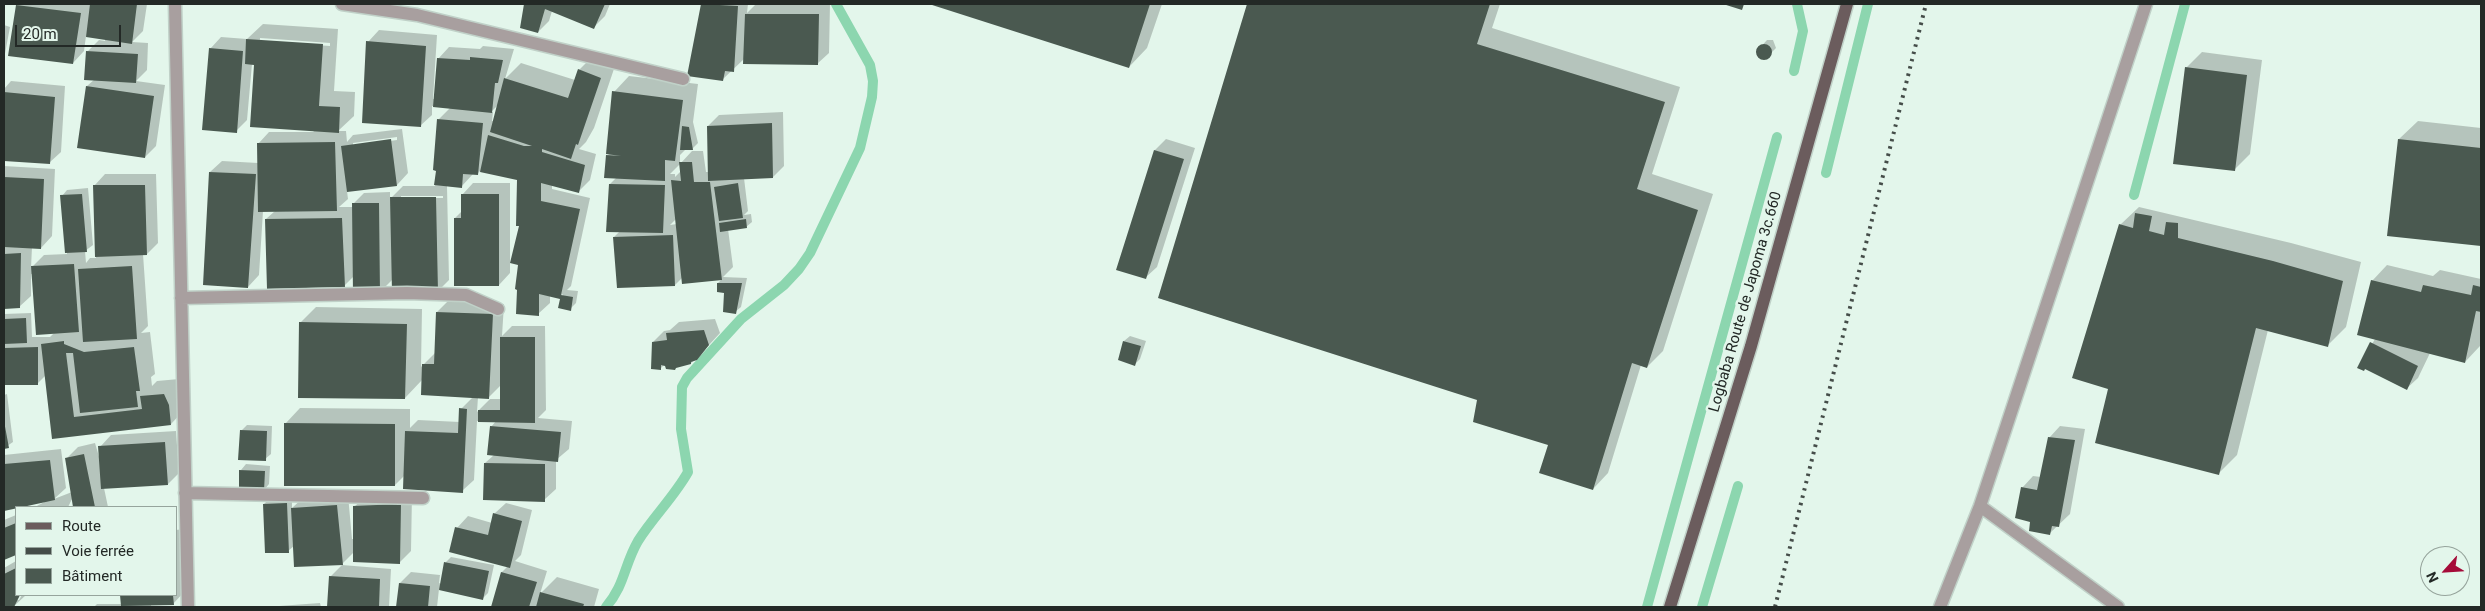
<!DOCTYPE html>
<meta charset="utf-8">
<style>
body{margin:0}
#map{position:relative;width:2485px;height:611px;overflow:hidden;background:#e3f6eb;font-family:Roboto,sans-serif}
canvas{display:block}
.frame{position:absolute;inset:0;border:5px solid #232926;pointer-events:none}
.legend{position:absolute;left:15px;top:506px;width:162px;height:90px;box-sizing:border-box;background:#e3f6eb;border:1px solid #96a49c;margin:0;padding:6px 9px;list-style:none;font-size:15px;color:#232926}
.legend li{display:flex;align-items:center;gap:10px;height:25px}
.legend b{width:25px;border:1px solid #96a49c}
.north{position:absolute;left:2420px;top:546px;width:50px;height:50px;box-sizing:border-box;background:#e3f6eb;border:1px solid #96a49c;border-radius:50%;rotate:244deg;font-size:14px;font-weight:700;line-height:20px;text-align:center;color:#232926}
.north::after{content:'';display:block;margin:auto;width:18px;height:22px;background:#a50b39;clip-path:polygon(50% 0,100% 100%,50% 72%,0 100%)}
.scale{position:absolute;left:15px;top:25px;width:106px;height:22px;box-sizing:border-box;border:2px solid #232926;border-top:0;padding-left:6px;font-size:15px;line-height:18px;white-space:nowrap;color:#232926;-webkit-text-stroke:4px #e3f6eb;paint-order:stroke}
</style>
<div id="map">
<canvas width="2485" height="611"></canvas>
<div class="frame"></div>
<ul class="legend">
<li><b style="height:6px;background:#6b5c5d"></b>Route</li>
<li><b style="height:6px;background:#454d49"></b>Voie ferrée</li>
<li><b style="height:14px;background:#4a5950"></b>Bâtiment</li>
</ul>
<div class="north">N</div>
<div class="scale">20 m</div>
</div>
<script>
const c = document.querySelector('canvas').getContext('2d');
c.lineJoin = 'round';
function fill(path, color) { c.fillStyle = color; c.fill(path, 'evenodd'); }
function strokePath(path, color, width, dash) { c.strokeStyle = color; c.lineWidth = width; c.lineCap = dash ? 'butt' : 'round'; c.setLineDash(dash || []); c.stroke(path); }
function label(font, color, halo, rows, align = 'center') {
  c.font = font + ' Roboto,sans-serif'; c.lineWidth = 5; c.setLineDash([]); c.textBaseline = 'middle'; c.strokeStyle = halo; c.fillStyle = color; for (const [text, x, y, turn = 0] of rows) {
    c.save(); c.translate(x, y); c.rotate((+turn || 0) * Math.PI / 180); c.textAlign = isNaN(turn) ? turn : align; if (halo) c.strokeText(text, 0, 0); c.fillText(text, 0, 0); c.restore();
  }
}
fill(new Path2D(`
 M20,4H147L143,31L132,42L148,43L147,70L136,81L165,85L156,146L145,157L87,86L95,79L87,52L99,40L105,41V39L86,36L84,51L73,63L17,6Z
 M525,4H610L605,16L593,28L552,11L549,21L538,32L521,27Z
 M702,4H748L747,13L756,4H830L829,53L817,64L744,59L723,79L689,75Z
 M932,4H1162L1147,48L1129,67Z
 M1248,4H1500L1492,28L1680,87L1652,174L1713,194L1663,351L1647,367L1641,365L1608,473L1593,489L1550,444L1478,399L1159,298Z
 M263,24L338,29L334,91L355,92L354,116L338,131H346L347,142L353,135L402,129L408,173L397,185L347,191L348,199L339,207H353V204L364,193L390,192V199L403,186H435L437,170L434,169L439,119L450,108L432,106V115L420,126L368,42L379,30L437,35L433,99H435L438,59L449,47L480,49L483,46L514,49L505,79L521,63L575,80L579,70L595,54L616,63L594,128L586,142L579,149L596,154L590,180L579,191L552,185V189L590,198L571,286L567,290L578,291L576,303L570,309L559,307L563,294L559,297L550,295V303L538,314L520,264L518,179L480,171L477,174H473L461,187L447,186L449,280L438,291L393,279L380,292L354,276L344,286L266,219L275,211H263L259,275L248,287L210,172L222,161L258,163V144L269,132H314L255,64H252L247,120L236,131L210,49L221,37L247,39ZM260,38L330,43V46L260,41ZM498,105L494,121H492L493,112H491ZM397,137V140L353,146V143ZM401,196H443V198H401Z
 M4,25L10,27L4,59Z
 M1767,40H1773L1776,48L1766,58H1761L1758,50Z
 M2202,52L2262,60L2250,154L2234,170L2186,68Z
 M629,76L698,84L693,122L698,143L692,149H686L680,155V164L692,151H703L706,172H709L708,126L719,115L783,112L784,166L773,177L744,178L748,211L744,215L751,214L752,222L746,227L728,229L733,267L723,277L747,278L741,307L735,312L725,291L718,283L722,279L683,282V277L675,285L614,237L620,231L610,184L617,177L607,156L610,153L614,92ZM681,163V171L675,177V174H670ZM676,219L677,224L670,225Z
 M11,81L65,86L61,152L49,163L4,160V89Z
 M2418,121L2481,128V245L2389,235L2399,139Z
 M1166,139L1195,148L1157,267L1145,278L1117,269L1155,150Z
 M4,166L55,169L52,236L41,248L32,247L31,268L44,255L67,254L62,196L67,190L88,188L93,245L85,251L86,263L90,258H96L94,186L105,174H156L158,243L147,254H143L148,326L141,333L150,332L155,374L151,377L152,386L157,381L179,379L186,408L171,424L53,437L46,375L37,384L4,383V314L31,313L32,337H50L55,332L33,274H31V296L19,307H4Z
 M473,183H510V273L499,285L455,218L462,211V195Z
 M2139,207L2291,243L2361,262L2346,327L2328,345L2268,330L2237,455L2219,473L2110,388L2120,225Z
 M2387,265L2433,276L2440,270L2481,279L2480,346L2465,362L2430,353L2418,378L2406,389L2365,368H2358L2375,339L2372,281Z
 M448,301L504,304L502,336L512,326H545L546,410L538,418L572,421L569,449L556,460V489L544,500L485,463L494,455L491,427L496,421H477L474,480L462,491L405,475L395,485L285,424L300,408L410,409V428L418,420L460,422L461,409L473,397L422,380L405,398L300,323L316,307L422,309L421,367L435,353L437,312ZM501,385L502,399H490L477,412L478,397H489Z
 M715,319L720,333L696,359L691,363L665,364L660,369L653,342L664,331L670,330L679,322Z
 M1130,336L1146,341L1140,359L1135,364L1124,341Z
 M7,394L13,442L4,448V395Z
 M247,425L272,426L271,454L265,459L241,431Z
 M2060,426L2085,429L2070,514L2050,533L2022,488L2033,476L2041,477L2049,438Z
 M176,431L179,473L168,484L104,488L108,507H74L73,497L68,507H35L48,500L4,510V455L61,449L66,488L54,499L72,492L66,459L78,447L95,443L100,460V447L111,435Z
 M246,464L270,466L269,484L264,490L241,470Z
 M412,494L411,551L400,562L354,552L342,564L294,546L288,551L264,504L270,498H292V508L304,497L348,495L352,539H354V507L366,496Z
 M506,503L532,510L521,555L515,561L547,571L540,594L557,577L599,589L594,607H492L502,572L508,566L457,528L468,516L492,523L494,514Z
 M16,515V554L4,559V520Z
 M183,529L184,592L173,604H151V607H94L97,604H122V595H176V530Z
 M451,557L494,565L488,593L482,599L439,589L437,607H397L400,583L411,572L440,575L439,583L441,584L446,562Z
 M16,561V595H19L16,600H19L22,595H26L13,607H4V568Z
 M342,565L391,569L389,607H328L330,577Z
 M320,603L321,607H278L279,606Z`), '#0003');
strokePath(new Path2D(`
 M1794,71L1803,31L1797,4
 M1826,173L1868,4
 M2134,195L2185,4
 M606,607C625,585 624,565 638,541C653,517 674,497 688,472L681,429L682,387L687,378L741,319L784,285L799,269L810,253L860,148L872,97L873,81L870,65L836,4
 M1647,607L1777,137
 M1702,607L1738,486`), '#8cd6af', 10);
fill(new Path2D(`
 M90,4H137L132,44L86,37Z
 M524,4H605L594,29L545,9L538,33L520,28Z
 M701,4L738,6L734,72L725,71L723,81L687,76Z
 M929,4H1150L1129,68Z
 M1247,4H1490L1477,44L1665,102L1637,189L1698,210L1647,368L1632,363L1593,490L1539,473L1548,445L1473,422L1477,400L1158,298Z
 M1723,4H1744L1742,10Z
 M16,5L81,13L73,64L8,56Z
 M745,14H819L818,65L743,64Z
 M246,39L323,44L319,106L340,107L339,133L250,127L254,65L245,64Z
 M366,41L426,46L421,127L362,123Z
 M1756 52a8 8 0 1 1 16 0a8 8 0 1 1-16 0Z
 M209,48L243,51L237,133L202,130Z
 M86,51L138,54L136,83L84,80Z
 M470,57L503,60L498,83H495L492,113L433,107L437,58L470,60Z
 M2185,67L2247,75L2235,171L2173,164Z
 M578,69L601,78L578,145L576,144L571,159L542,149V152L585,165L579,193L541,183V201L580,209L561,295L573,297L571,311L558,308L560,299L539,294V316L516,314L517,290L515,289L518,265L510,263L519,226H516L517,180L480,172L488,135L524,146H532L490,132L504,78L568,98Z
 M86,86L154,96L145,158L77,148Z
 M612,91L683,100L675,161L665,160V181L604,178L606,155L621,156L606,154Z
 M4,92L55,97L50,164L4,161Z
 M437,119L483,123L478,175L463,174L462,188L434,185L436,171L433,170Z
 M772,123L773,178L708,181L707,126Z
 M682,126L689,127L693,150H680Z
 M391,139L397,186L347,192L341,146Z
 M2398,139L2481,148V246L2387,236Z
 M335,142L337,211L258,212L257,143Z
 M1154,150L1184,159L1146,279L1116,270Z
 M679,162H692L694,182H710L722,280L682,284L671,180L681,181Z
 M209,172L256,174L248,288L203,285Z
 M4,177L44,179L41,249L4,247Z
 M738,183L743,218L719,221L714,187Z
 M609,184L665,185L663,233L606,232Z
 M93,185H145L147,255L95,257Z
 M82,194L87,252L65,253L60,195Z
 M461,194H499V286H454V218H461Z
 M390,197H436L438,292H392Z
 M352,203H379L380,294H353Z
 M2135,213L2152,216L2149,231L2164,235L2166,222L2178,223V238L2273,261L2343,281L2328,347L2256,328L2219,475L2095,443L2108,389L2072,378L2119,224L2133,228Z
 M342,218L345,287L267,289L265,219Z
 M746,219L747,228L720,232L719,223Z
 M673,235L675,286L617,288L613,237Z
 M21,253L20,308L4,309V254Z
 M74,264L79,332L36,335L31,266Z
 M132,266L137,339L83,342L78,269Z
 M2371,280L2421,292L2423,285L2471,295L2473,285L2481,287V312L2476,311L2465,363L2357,335Z
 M717,283H742L736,314L723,312L724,293L717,292Z
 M436,312L493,314L489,399L421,395L422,364H434Z
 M26,318L27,343L4,344V319Z
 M299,322L407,324L405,399L298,398Z
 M704,330L709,345L697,360L691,362V364L676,368L675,370L666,369L665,366L661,365V370L651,369L652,342L667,340L666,333Z
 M500,337H535V423L478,422V410H500Z
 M64,341V344L84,352L134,347L140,391H136L138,407L80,413L73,353H66L74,417L142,409L140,396L164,394L169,405L171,425L52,439L41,344Z
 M1123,341L1141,346L1135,366L1118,360Z
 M2370,342L2418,366L2407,390L2365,369L2364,371L2357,368Z
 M38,347V385H4V348Z
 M459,408L467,409L463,493L403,489L405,431L458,433Z
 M4,421L9,448L4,449Z
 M284,423L395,424V486H284Z
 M490,426L561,432L558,462L487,455Z
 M240,430L267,431L266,461L238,460Z
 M2048,437L2075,440L2059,527L2052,526L2050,535L2029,531L2030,522L2015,518L2021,487L2037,490Z
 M165,442L168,485L101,489L98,446Z
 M84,454L95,507H73L65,458Z
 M50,460L55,500L4,511V464Z
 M484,463L545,464V502L483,500Z
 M239,470L265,471L264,491H239Z
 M287,503L289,553H265L263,504Z
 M401,504L400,564L353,562V506Z
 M337,505L343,565L294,567L291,508Z
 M493,513L522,521L510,568L449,552L455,527L488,535Z
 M16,523V555L4,560V528Z
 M444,562L489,571L483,600L439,590Z
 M16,568V595H20L14,607H4V574Z
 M501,572L537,582L529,607H491Z
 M329,576L380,579L379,607H327Z
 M399,583L430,586L428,607H396Z
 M540,592L584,604L583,607H536Z
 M120,595H173L174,605L121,606Z`), '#4a5950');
const minor = new Path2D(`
 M175,4L188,607
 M342,4L417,15L683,79
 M181,298L407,293L466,295L498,309
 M185,493L423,498
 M1980,506L2118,607
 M1940,607L1980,506L2146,4`);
const major = new Path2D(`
 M1670,607L1751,346L1847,4`);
strokePath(minor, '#c0d1c8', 15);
strokePath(major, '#c0d1c8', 15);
strokePath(minor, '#a89f9f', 12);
strokePath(major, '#6b5c5d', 12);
strokePath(new Path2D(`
 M1775,607L1926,4`), '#454d49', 4, [2.5, 5]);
label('15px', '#232926', '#e3f6eb', [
 ["Logbaba Route de Japoma 3c.660",1746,302,-74]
]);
</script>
